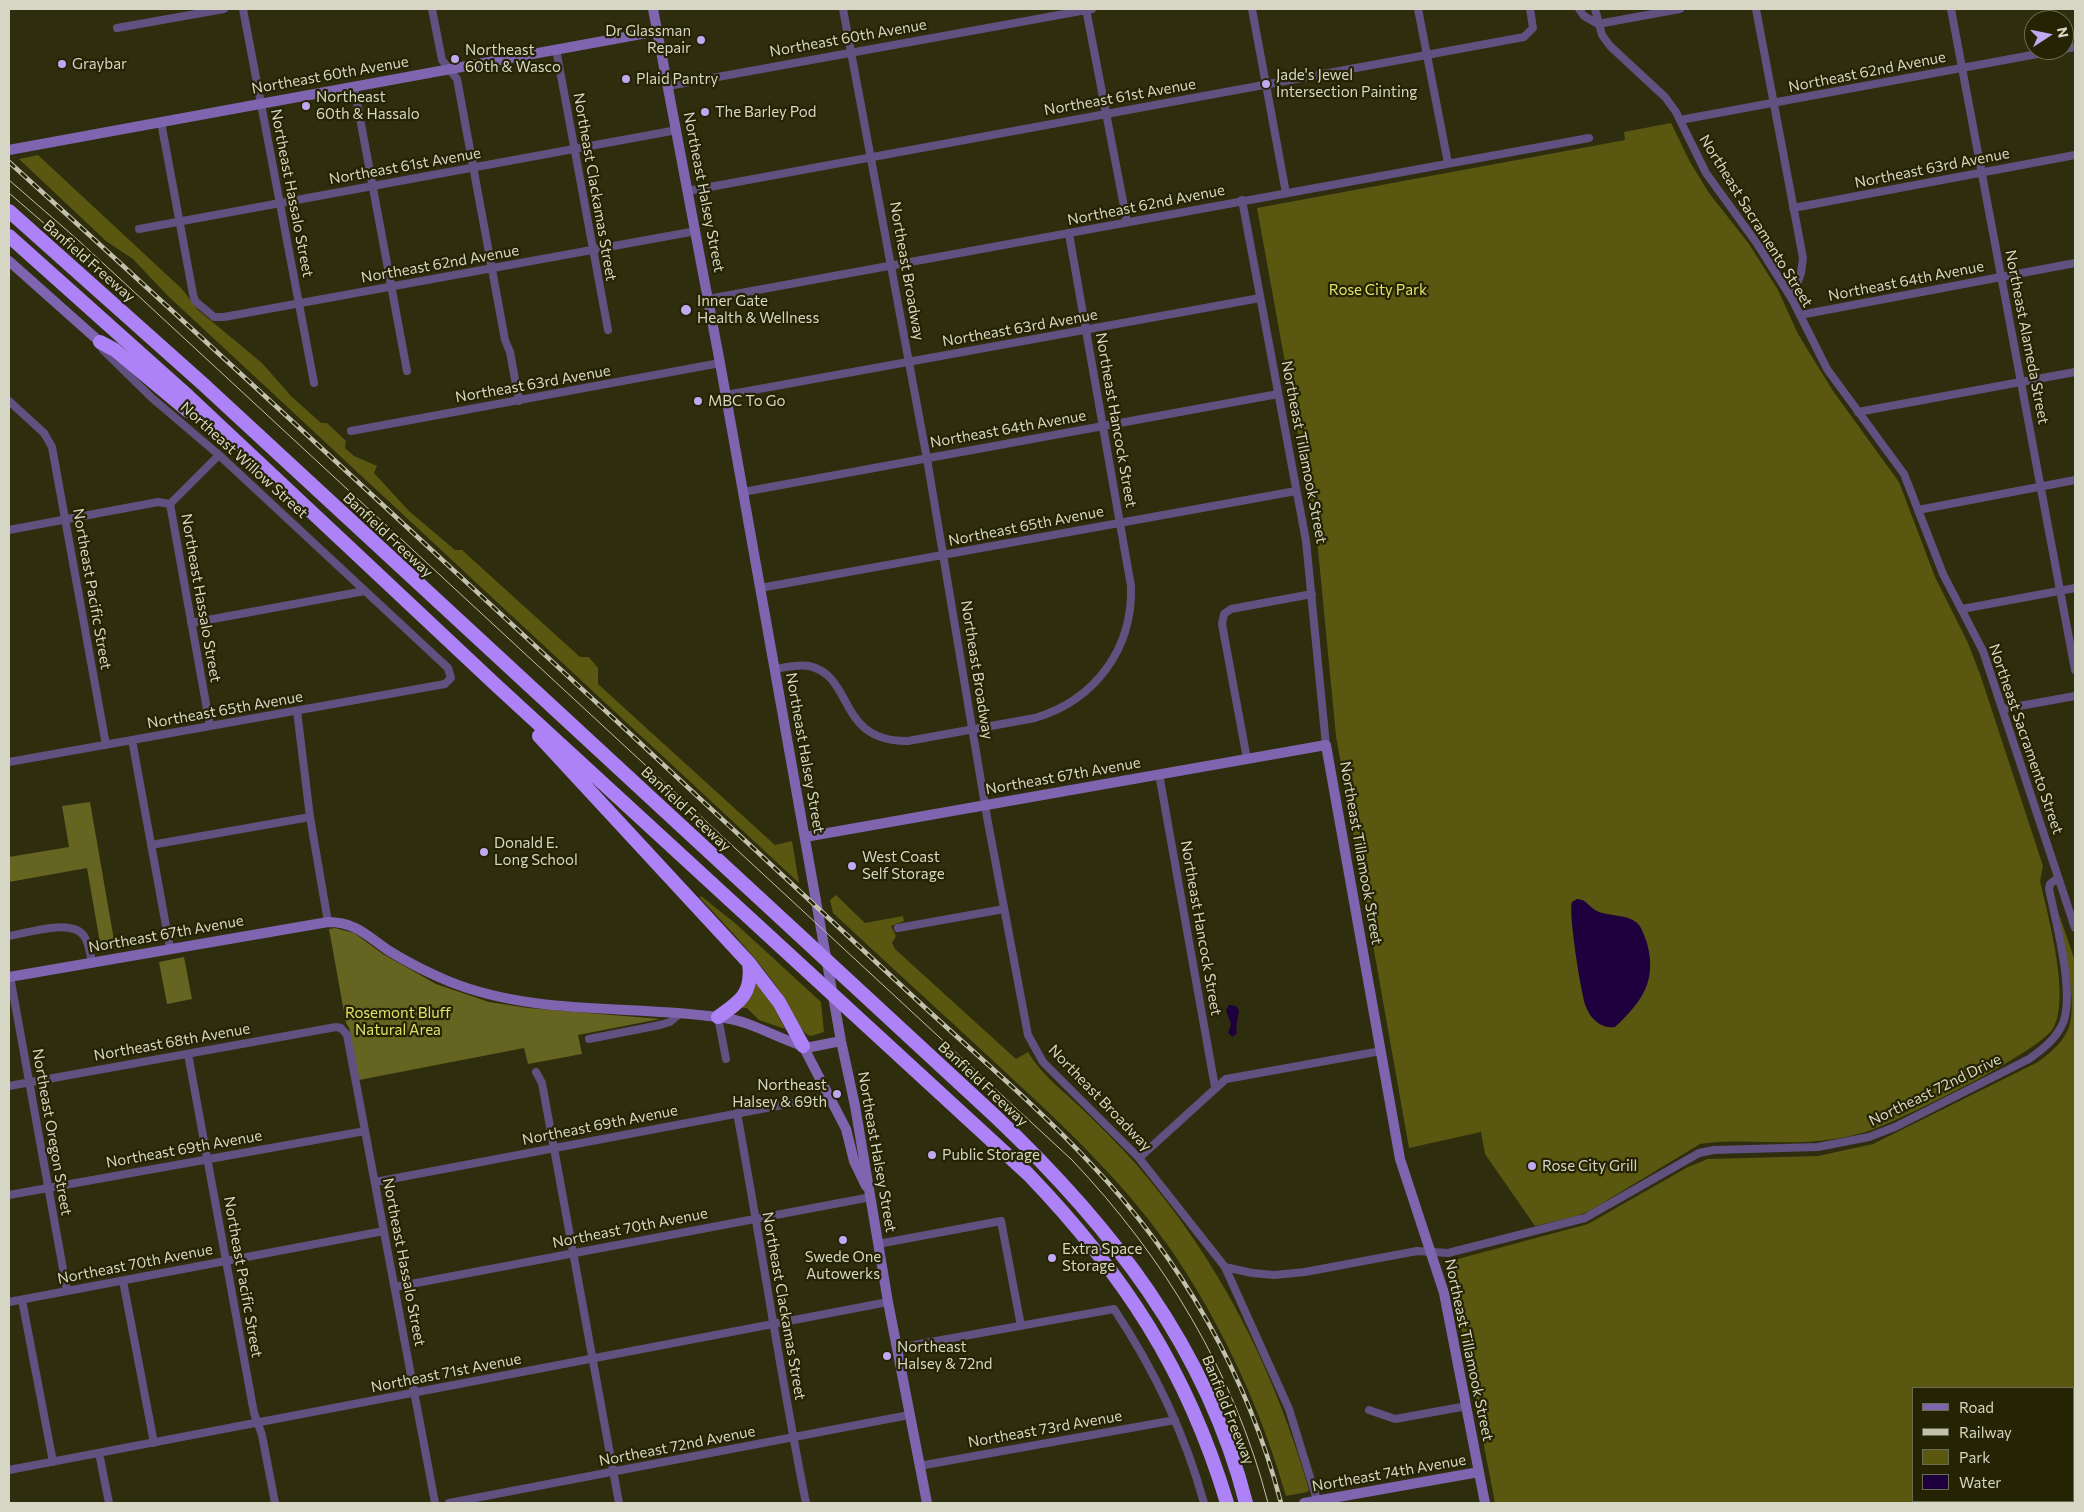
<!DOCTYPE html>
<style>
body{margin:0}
#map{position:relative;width:2084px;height:1512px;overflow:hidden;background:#2e2d0d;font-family:Commissioner,sans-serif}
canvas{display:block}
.frame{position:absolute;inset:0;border:10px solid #d6d6c4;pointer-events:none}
.legend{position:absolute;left:1912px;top:1387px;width:162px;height:115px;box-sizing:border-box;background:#242303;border:1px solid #6b6b50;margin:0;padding:6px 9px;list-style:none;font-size:15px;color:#d6d6c4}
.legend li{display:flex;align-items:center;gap:10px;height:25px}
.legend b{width:25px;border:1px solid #6b6b50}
.north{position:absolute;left:2024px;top:10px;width:50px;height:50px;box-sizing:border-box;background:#242303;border:1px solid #6b6b50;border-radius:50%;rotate:79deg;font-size:14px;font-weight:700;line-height:20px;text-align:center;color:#d6d6c4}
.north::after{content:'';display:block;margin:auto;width:18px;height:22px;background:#c0a8f3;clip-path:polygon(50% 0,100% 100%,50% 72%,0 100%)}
</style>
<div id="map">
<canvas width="2084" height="1512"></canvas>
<div class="frame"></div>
<ul class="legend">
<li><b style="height:6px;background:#7f65b0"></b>Road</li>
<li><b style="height:6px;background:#c1c1ad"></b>Railway</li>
<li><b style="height:14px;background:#5a5711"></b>Park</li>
<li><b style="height:14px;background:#1d003d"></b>Water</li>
</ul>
<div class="north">N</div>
</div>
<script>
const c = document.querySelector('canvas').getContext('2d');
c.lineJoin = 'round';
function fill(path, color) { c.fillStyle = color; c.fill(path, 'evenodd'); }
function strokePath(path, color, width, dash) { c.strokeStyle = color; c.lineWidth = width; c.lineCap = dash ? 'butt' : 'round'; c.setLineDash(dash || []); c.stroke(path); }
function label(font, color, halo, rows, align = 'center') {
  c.font = font + ' Commissioner,sans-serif'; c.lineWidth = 4.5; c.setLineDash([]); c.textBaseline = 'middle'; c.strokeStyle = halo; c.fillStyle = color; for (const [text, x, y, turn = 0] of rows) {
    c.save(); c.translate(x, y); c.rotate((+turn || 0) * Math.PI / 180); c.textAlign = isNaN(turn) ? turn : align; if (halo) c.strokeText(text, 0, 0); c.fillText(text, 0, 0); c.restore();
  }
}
fill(new Path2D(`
 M1671,123L1690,162L1709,193L1749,244L1778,290L1798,334L1833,391L1899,482L1935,577L1968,643L1980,674L2043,866L2040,881C2048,916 2070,995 2054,1027C2042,1051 1904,1118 1874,1129C1856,1136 1836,1139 1818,1141C1779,1145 1739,1138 1700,1144L1591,1210L1577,1216L1535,1226L1485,1154L1481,1132L1409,1148L1336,736L1317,539L1257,208L1625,140L1624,132Z
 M38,155L182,289L198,310L262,363L291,396L321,423H327L346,441L345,448L354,456L377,466L374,473L409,511L455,550H462L580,657H589L598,668V684L775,845L792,841L799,883L167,295L133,259L106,241L19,159Z
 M836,895L865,923L903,916L904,921L891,926L896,936L892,943L895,949L1016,1059L1028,1052C1041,1074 1062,1090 1080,1107C1099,1125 1118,1144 1136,1164C1219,1260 1274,1368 1309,1490L1307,1492L1286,1496C1261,1410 1225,1331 1176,1257C1128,1186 1065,1127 1002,1069C946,1017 889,965 833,913L830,900Z
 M701,896L736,924L821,1002L824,1032L811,1036C799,1033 792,1009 785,999C761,962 730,930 700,898Z
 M2059,914L2075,961V1503H1495L1455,1296L1454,1260L1588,1224L1688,1167L1708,1159L1818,1156L1873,1144L2038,1062C2051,1052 2063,1043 2069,1027C2078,1003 2063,941 2059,914ZM1913,1388H2073V1501H1913Z
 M755,978L765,990L785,1029L759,1020L747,1008H741Z`), '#5a5711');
fill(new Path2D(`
 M90,802L115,946L105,948L100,943L87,868L9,882V857L69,847L62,806Z
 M335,928L354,933L383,954L436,984L489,1002L528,1008L660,1019L578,1035L582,1054L528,1064L524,1048L359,1080L349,1028L346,1023L329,929Z
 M184,957L192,999L167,1004L159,962Z`), '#666421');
fill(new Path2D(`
 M1577,899C1587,899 1590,909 1599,912C1611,916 1627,915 1636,922C1642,927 1644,935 1647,943C1657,980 1643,1001 1615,1027C1602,1029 1591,1020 1586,1007C1581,994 1568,911 1572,902Z
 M1229,1005L1236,1006L1239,1011L1236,1027L1237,1033L1233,1037L1228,1033L1231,1024L1226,1010Z`), '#1d003d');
strokePath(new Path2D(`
 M243,9L314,383
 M432,9L442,60L457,79L505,340L510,352L519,401
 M843,9L927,459L987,817L1028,1035L1043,1062L1139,1158L1225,1267L1289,1409L1318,1503
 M1086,9L1127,222
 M1252,9L1286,193
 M1418,9L1448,163
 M1579,9L1584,16L1598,24L1680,9
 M1595,9L1602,35L1610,46L1665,97L1676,112L1706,173L1758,245L1792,299L1827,369L1904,474L1943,574L1983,651L2075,928
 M1756,9L1803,258L1801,273L1792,299
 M1951,9L2075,670
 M117,28L224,9
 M556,49L608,330
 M2064,49L2075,47
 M354,86L407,371
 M668,86L1092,9
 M1680,120L2059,50
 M161,122L193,294L195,301L214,317H224L696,231
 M688,191L1524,37L1533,28L1530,9
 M1242,200L1306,541L1326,745
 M1793,208L2075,155
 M139,229L677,130
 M708,299L1589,138
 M1800,315L2075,263
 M726,395L1260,298
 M9,401L44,433L52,447L106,745
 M1858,412L2075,372
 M351,431L720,363
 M743,492L1278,394
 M170,504L210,726
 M1918,510L2075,480
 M9,530L158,502L170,504L219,455
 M760,588L1296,491
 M1962,609L2075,588
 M191,623L365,591
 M775,669C786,667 798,664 809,666C855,676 836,742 908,741L1035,718C1095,700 1133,649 1131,586L1069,234
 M2003,709L2075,696
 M297,711L310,817L328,922
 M132,740L170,948
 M1247,759L1222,624L1224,614L1231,609L1312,594
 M9,762L445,684L451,678L448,668L219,455L152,398L103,350L101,346
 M1159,774L1215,1087
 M151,845L310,817
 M898,928L1004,909
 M9,936C27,933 72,918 84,936C89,943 90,954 92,962
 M10,976L67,1291
 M718,1017L726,1059
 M589,1039L660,1025L670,1022L678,1015
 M188,1054L254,1413L262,1435L275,1503
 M536,1072L542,1083L619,1503
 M9,1086L336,1027L341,1028L347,1035L435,1503
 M737,1113C761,1243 780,1374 806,1503
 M1139,1158L1226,1079L1381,1051
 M375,1182L830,1096
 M9,1195L365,1131
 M878,1244L1001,1221L1021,1326
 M1225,1267L1252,1273L1274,1275L1305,1272L1417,1251L1448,1253L1585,1218L1699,1153L1714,1150L1818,1147L1869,1137L1895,1127L2029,1059C2043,1049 2056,1039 2063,1023C2075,993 2056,922 2049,889L2050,884L2058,878
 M123,1281L154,1443
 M395,1287L871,1197
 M22,1300L53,1462
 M9,1302L384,1231
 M897,1348L1114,1309C1154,1369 1185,1434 1204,1503
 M1369,1410L1395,1419L1467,1406
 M99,1453L109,1503
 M919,1466L1175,1420
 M9,1470L888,1302
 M449,1503L909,1415`), '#615180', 8);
strokePath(new Path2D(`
 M653,9L720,363L841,1041L855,1106L888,1302L927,1503
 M9,150L658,31
 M9,261L100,342
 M805,837L1326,745L1400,1159L1444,1293L1485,1503
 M9,977L328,922C357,922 368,937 391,952C409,963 429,973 448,981C536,1017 633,1004 725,1018C752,1022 777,1038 803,1046L811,1047L841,1041
 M803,1046L846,1129L854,1161L866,1186
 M1304,1503L1479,1472`), '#7f65b0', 10);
strokePath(new Path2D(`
 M9,211L203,384L995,1116C1110,1225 1206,1346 1246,1503
 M9,236L188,396L497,686L1028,1174C1124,1274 1187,1370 1227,1503
 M100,342L115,350L188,411L205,413
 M539,736L749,963L779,1002L803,1046
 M718,1017C741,1001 753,993 749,963`), '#ac82f6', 14);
strokePath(new Path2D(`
 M9,180L78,240L1072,1160C1164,1257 1234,1372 1268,1503
 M9,193L120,289`), '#c1c1ad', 1);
const rail = new Path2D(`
 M9,162C220,353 428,547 637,740C731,828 826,915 919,1002C976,1055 1037,1106 1090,1163C1181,1258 1248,1376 1281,1503`);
strokePath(rail, '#c1c1ad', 4.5);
strokePath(rail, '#242303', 2.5, [8]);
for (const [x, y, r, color] of [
 [701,40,5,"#c0a8f3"],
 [455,59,5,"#c0a8f3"],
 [62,64,5,"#c0a8f3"],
 [626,79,5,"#c0a8f3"],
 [1266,84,5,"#c0a8f3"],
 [306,106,5,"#c0a8f3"],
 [705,112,5,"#c0a8f3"],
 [686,310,6,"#c0a8f3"],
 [698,401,5,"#c0a8f3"],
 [484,852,5,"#c0a8f3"],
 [852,866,5,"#c0a8f3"],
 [837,1094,5,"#c0a8f3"],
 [932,1155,5,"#c0a8f3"],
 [1532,1166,5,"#c0a8f3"],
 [843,1240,5,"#c0a8f3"],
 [1052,1258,5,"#c0a8f3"],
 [887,1356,5,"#c0a8f3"]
]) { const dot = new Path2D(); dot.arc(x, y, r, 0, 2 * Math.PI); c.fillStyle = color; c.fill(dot); strokePath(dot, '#242303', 2); }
label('15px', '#d6d6c4', '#242303', [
 ["Dr Glassman",691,31,"right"],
 ["Repair",691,48,"right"],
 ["Northeast",465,50],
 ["60th & Wasco",465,67],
 ["Graybar",72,64],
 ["Jade's Jewel",1276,75],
 ["Intersection Painting",1276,92],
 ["Plaid Pantry",636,79],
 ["Northeast",316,97],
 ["60th & Hassalo",316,114],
 ["The Barley Pod",715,112],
 ["Inner Gate",697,301],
 ["Health & Wellness",697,318],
 ["MBC To Go",708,401],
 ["Donald E.",494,843],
 ["Long School",494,860],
 ["West Coast",862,857],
 ["Self Storage",862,874],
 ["Northeast",827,1085,"right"],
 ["Halsey & 69th",827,1102,"right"],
 ["Public Storage",942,1155],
 ["Rose City Grill",1542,1166],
 ["Extra Space",1062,1249],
 ["Storage",1062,1266],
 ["Swede One",843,1257,"center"],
 ["Autowerks",843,1274,"center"],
 ["Northeast",897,1347],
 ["Halsey & 72nd",897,1364]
], 'left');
label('15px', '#d6d6c4', '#242303', [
 ["Northeast 60th Avenue",848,38,-10],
 ["Northeast 62nd Avenue",1867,72,-11],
 ["Northeast 60th Avenue",330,75,-10],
 ["Northeast 61st Avenue",1120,97,-10],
 ["Northeast 61st Avenue",405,166,-10],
 ["Northeast 63rd Avenue",1932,168,-11],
 ["Northeast Clackamas Street",595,187,80],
 ["Northeast Halsey Street",704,192,79],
 ["Northeast Hassalo Street",292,193,79],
 ["Northeast 62nd Avenue",1146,205,-11],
 ["Northeast Sacramento Street",1756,221,58],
 ["Banfield Freeway",89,261,41],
 ["Northeast 62nd Avenue",440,264,-10],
 ["Northeast Broadway",907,271,80],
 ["Northeast 64th Avenue",1906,281,-11],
 ["Northeast 63rd Avenue",1020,328,-10],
 ["Northeast Alameda Street",2027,337,79],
 ["Northeast 63rd Avenue",533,384,-10],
 ["Northeast Hancock Street",1116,420,80],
 ["Northeast 64th Avenue",1008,429,-10],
 ["Northeast Tillamook Street",1304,452,79],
 ["Northeast Willow Street",244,460,42],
 ["Northeast 65th Avenue",1026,526,-11],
 ["Banfield Freeway",388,535,43],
 ["Northeast Pacific Street",92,589,80],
 ["Northeast Hassalo Street",201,598,80],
 ["Northeast Broadway",977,670,81],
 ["Northeast 65th Avenue",225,710,-10],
 ["Northeast Sacramento Street",2026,739,71],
 ["Northeast Halsey Street",805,753,80],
 ["Northeast 67th Avenue",1063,776,-10],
 ["Banfield Freeway",686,809,43],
 ["Northeast Tillamook Street",1361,853,80],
 ["Northeast Hancock Street",1201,928,80],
 ["Northeast 67th Avenue",166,934,-10],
 ["Northeast 68th Avenue",172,1042,-10],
 ["Banfield Freeway",983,1084,43],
 ["Northeast 72nd Drive",1935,1090,-26],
 ["Northeast Broadway",1100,1098,46],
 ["Northeast 69th Avenue",600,1125,-11],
 ["Northeast Oregon Street",52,1132,80],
 ["Northeast 69th Avenue",184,1149,-10],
 ["Northeast Halsey Street",877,1152,80],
 ["Northeast 70th Avenue",630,1228,-11],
 ["Northeast Hassalo Street",404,1262,79],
 ["Northeast 70th Avenue",135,1264,-11],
 ["Northeast Pacific Street",243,1277,80],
 ["Northeast Clackamas Street",784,1306,80],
 ["Northeast Tillamook Street",1469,1350,78],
 ["Northeast 71st Avenue",446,1373,-11],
 ["Banfield Freeway",1228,1410,68],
 ["Northeast 73rd Avenue",1045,1429,-10],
 ["Northeast 72nd Avenue",677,1446,-11],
 ["Northeast 74th Avenue",1389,1473,-10]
]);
label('15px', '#e4e06b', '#242303', [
 ["Rose City Park",1378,290],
 ["Rosemont Bluff",398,1013],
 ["Natural Area",398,1030]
]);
</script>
